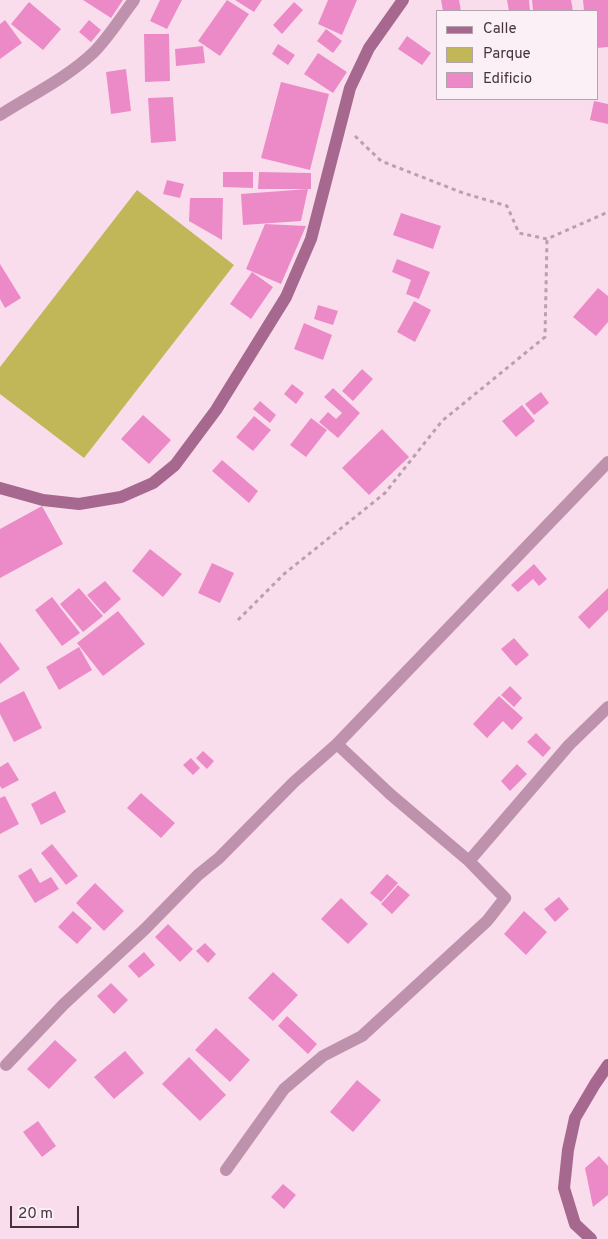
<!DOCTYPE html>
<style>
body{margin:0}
#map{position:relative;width:608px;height:1239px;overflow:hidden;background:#fadded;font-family:Overpass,sans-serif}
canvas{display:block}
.legend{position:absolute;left:436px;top:10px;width:162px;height:90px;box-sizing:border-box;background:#faf0f6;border:1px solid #b2a4ac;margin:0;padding:6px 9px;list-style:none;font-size:15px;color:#46333e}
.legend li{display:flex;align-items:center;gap:10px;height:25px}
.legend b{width:25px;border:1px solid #b2a4ac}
.scale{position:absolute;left:10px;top:1206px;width:69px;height:22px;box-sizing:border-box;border:2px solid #46333e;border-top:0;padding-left:6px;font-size:15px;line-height:18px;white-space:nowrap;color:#46333e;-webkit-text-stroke:4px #faf0f6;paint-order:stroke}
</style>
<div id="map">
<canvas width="608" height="1239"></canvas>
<ul class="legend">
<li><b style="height:6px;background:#a7688f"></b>Calle</li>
<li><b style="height:14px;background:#c1b658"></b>Parque</li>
<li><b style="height:14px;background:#ec8ac7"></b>Edificio</li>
</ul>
<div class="scale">20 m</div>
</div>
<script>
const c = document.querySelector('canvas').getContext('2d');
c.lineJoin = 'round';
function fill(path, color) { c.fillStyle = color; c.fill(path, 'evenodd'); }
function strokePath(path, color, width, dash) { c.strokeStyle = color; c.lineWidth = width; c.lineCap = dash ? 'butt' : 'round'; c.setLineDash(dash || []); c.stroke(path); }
fill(new Path2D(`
 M137,190L234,265L84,458L0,394V367Z`), '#c1b658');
fill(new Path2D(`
 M83,0H123L111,18Z
 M160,0H182L167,29L150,21Z
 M227,0L249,14L220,56L198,41Z
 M235,0H262L254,12Z
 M328,0H357L342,35L318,24Z
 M441,0H459L461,11H443Z
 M507,0H529L530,11H509Z
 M532,0H571L573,11H533Z
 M583,0H608V47L597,48V11H584Z
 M29,2L61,29L43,50L11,24Z
 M294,2L303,10L282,34L273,25Z
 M5,20L22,43L0,59V24Z
 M89,20L101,30L91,42L79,32Z
 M326,29L342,41L333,53L317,41Z
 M144,34H169L170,81L145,82Z
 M407,36L431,53L422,65L398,49Z
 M278,44L295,55L288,65L272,54Z
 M203,46L205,63L176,66L175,49Z
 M318,53L347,72L333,93L304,74Z
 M126,69L131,111L111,114L106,72Z
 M281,82L329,94L310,170L261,158Z
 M173,97L176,141L151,143L148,98Z
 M594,101L608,104V124L590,120Z
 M223,172H253V188L223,187Z
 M259,172L311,173V189H258Z
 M167,180L184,184L180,198L163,194Z
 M308,189L301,221L243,225L241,194Z
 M190,198H223L222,240L189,221Z
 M401,213L441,226L433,249L393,235Z
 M265,224L306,226L281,284L246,269Z
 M397,259L430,272L419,299L406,294L411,280L392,272Z
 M0,264L21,298L5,308L0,299Z
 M252,272L273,287L251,319L230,304Z
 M598,288L608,296V322L596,336L573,317Z
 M414,301L431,310L415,342L397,332Z
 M318,305L338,311L333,325L314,319Z
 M304,323L332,335L323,360L294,349Z
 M362,369L373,379L353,401L342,391Z
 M292,384L304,393L296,404L284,394Z
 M333,388L360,413L338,438L319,422L328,412L336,419L342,413L324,397Z
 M541,392L549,403L534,415L525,404Z
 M260,401L276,415L270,423L253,409Z
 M522,405L535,421L516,437L502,421Z
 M143,415L171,440L149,464L121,439Z
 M254,416L271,430L253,451L236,437Z
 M311,418L327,430L306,457L290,445Z
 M382,429L409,457L369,495L342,468Z
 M222,460L258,491L249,503L212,471Z
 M42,506L63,544L0,578V529Z
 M150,549L182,574L163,597L132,571Z
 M212,563L234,573L220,603L198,593Z
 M534,564L547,579L539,586L533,579L518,592L511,585Z
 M105,581L121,599L104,614L87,595Z
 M79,588L103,616L83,632L60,604Z
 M608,588V610L589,629L578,617Z
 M52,597L80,633L62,646L35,610Z
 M118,611L145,644L103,676L77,643Z
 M514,638L529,655L516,666L501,649Z
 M0,642L20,669L0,684Z
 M79,647L92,670L59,690L46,667Z
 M510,686L522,698L514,707L501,695Z
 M24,691L42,728L14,742L0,714V703Z
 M499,696L523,718L512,730L503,721L487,738L473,724Z
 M536,733L551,748L543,757L527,742Z
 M203,751L214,761L207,769L196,758Z
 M191,758L200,768L193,775L183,765Z
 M8,762L19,780L2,789L0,786V767Z
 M517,764L527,774L510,791L501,781Z
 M55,791L66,812L41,825L31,804Z
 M141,793L175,823L161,838L127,808Z
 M5,796L19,824L0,834V798Z
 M52,844L78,876L66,885L41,853Z
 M31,868L40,883L51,877L59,889L35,903L18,876Z
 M387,874L398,883L381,902L370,893Z
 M95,883L124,911L104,931L76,903Z
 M398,885L410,895L392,914L381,904Z
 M559,897L569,909L555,922L544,909Z
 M341,898L368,924L348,944L321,919Z
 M73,911L92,928L77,944L58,927Z
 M524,911L547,932L526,955L504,934Z
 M168,924L193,949L180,962L155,937Z
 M205,943L216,954L208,963L196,951Z
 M144,952L155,965L139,978L128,966Z
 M273,972L298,995L273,1021L248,998Z
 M111,983L128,1000L114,1014L97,996Z
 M287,1016L317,1044L308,1054L278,1026Z
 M216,1028L250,1060L230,1082L195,1050Z
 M55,1040L77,1060L49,1089L27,1069Z
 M125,1051L144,1073L114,1099L94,1077Z
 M189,1057L226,1095L200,1121L162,1084Z
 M357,1080L381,1100L353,1132L330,1112Z
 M38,1121L56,1146L42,1157L23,1132Z
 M599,1156L608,1166V1195L593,1207L585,1168Z
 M283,1184L296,1195L284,1209L271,1197Z`), '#ec8ac7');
strokePath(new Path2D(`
 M355,136L381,161L463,193L507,206L519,233L547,239L608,212
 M238,620L284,574L385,493L442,421L545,337L547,239`), '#b9a0ae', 3, [4, 4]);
strokePath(new Path2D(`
 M0,115C31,95 67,78 94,52C109,37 121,17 134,0
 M337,744L608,462
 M469,861L569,745L608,707
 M6,1065L64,1004L145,929L198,875L219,858L294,782L337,744L390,794L469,861L505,898L487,921L362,1036L323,1056L284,1089L226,1170`), '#be92ac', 12);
strokePath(new Path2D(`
 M0,488L43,500L79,504L121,497L153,483L175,465L216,410L286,297L311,239L350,88L369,48L403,0
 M591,1239L575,1224L564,1188L568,1150L575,1118L595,1084L608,1065`), '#a7688f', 12);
</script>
